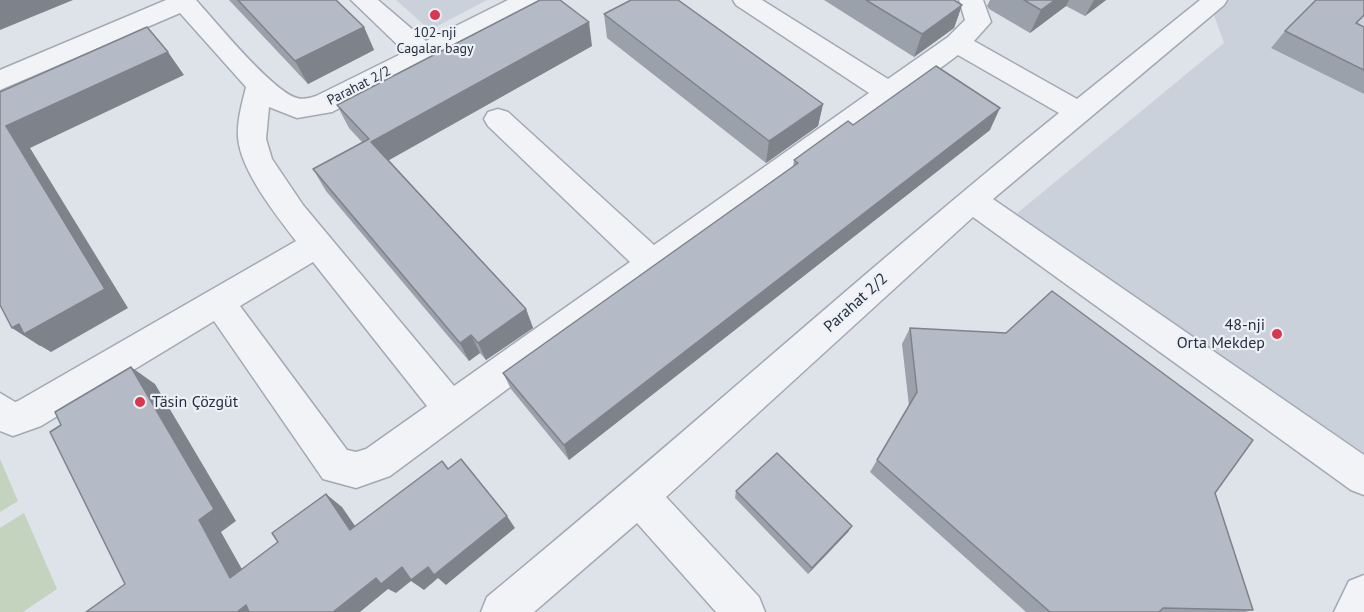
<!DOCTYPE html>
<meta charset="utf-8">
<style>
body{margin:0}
canvas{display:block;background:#dee2e9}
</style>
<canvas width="1364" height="612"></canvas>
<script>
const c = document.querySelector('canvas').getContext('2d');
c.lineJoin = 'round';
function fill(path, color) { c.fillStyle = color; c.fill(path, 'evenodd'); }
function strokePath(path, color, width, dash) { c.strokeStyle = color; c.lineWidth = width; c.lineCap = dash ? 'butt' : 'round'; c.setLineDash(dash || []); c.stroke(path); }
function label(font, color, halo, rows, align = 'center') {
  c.font = font + ' "PT Sans",sans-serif'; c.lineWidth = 4.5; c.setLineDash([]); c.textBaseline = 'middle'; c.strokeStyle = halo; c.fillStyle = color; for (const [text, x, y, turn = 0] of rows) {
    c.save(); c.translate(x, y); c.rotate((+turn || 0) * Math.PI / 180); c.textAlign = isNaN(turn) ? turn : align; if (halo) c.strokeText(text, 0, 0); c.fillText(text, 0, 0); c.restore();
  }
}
fill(new Path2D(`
 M396,0H487L430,30Z
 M1227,0H1364V453L1015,215L1224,43L1214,15Z`), '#cbd1db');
fill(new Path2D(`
 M0,459L18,501L0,512Z
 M24,513L57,589L23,612H0V528Z`), '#c3d3be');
const minor = new Path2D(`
 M166,0H196C215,21 273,92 297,98C303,100 310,98 316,96L405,52L351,0H378L426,41L508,0H540L537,5L332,112L297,118L269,107L266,139L272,159L303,205L454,386L630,262L488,126L484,119L488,112L498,109L508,112L654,245L869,93L736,5L733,0H762L888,79L948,37L965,20L959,0H983L991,22L974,41L1077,99L1200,0H1227L1224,5L993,199L1364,455V495L1351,490L973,217L666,497L759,597L765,612H716L637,523L534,612H481L487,597C680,438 865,270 1059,113L958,55L390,476L356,488L323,479L214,321L41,426L13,436L0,431V393L15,402L18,401L296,241C276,215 240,170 238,137C237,120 242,104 246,87L180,13L0,90V70ZM313,262L427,406L366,449L356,452L347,450L240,306Z
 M1364,575V612H1334L1349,581Z`);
strokePath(minor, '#a3a9b3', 3);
fill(minor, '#f1f3f7');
fill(new Path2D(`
 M229,0H336L364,27L374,50L308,84Z
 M824,0H954L962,5L954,28L914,57Z
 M990,0H1106L1085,16L1066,6L1030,33L989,9L987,6Z
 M1364,0V16L1356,24L1364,27V94L1271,48L1285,31Z
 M604,14L823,104L818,126L766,163L607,38Z
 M592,46L389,160L526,309L533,328L486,360L480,353L469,361L326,191L313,169L362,142L349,128L337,105Z
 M853,125L990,130L569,460L511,389L503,373L793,167L794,160Z
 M910,328L1215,493L1253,610L1245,612H1026L870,472L909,406L902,344Z
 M736,491L852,526L848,532L808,574L735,498Z`), '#9ba1aa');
fill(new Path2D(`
 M0,0H73L0,30Z
 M1055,0H1069L1066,6L1030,33L1041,10Z
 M1094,0H1106L1085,16Z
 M962,5L954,28L914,57L922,34Z
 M589,22L592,46L382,164L371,142Z
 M364,27L374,50L308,84L295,61Z
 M168,52L184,75L30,148L128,308L51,352L41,346H40L12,328L6,126Z
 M823,104L818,126L766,163L769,141Z
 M1000,108L990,130L569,460L564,445Z
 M526,309L533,328L486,360L478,343Z
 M471,335L480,353L469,361L460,343Z
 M131,367L155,384L236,521L221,532L252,587L230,578L199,520Z
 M326,494L342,507L366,542L350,530Z
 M507,516L515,528L446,585L438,578L424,590L411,581L396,593L388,589L360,612H333L376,578L402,567H428Z
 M852,526L848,532L808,574L812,568Z
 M246,605L264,612H237Z`), '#7e838b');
const building = new Path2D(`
 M238,0H336L364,27L295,61Z
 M540,0H560L589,22L371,142L526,309L478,343L471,335L460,343L313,169L369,139L337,105Z
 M631,0H678L823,104L769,141L604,14Z
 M866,0H954L962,5L922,34Z
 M1024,0H1055L1041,10Z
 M1316,0H1364V15L1356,23L1364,27V70L1285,31Z
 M147,27L168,52L6,126L105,289L24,334L19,324L12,328L0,305V92Z
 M936,66L1000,108L564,445L503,373L798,163L794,160L848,121L853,125Z
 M1052,291L1253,440L1215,493L1253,610L1163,608L1159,612H1050L877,460L917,392L910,328L1006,333Z
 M131,367L214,509L199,520L230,578L278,542L272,533L326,494L350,530L442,461L448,469L461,459L507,516L434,575L428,567L411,580L402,567L381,584L376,578L333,612H249L246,605L237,612H86L125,584L50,432L61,425L55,412Z
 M777,453L852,526L812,568L736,491Z`);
fill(building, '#b4bbc6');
strokePath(building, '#7e838b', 1.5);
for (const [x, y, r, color] of [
 [435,15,6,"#d9374d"],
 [1277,334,6,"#d9374d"],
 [140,402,6,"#d9374d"]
]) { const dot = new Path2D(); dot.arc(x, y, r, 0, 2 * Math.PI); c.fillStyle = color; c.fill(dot); strokePath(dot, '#edf1f6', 2); }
label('14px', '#262f41', '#edf1f6', [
 ["102-nji",435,33],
 ["Cagalar bagy",435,49]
]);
label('14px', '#262f41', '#edf1f6', [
 ["Parahat 2/2",359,86,-27]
]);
label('16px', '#262f41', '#edf1f6', [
 ["Parahat 2/2",856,303,-42]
]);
label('16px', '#262f41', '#edf1f6', [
 ["48-nji",1265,325],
 ["Orta Mekdep",1265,343],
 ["Täsin Çözgüt",152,402,"left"]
], 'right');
</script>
